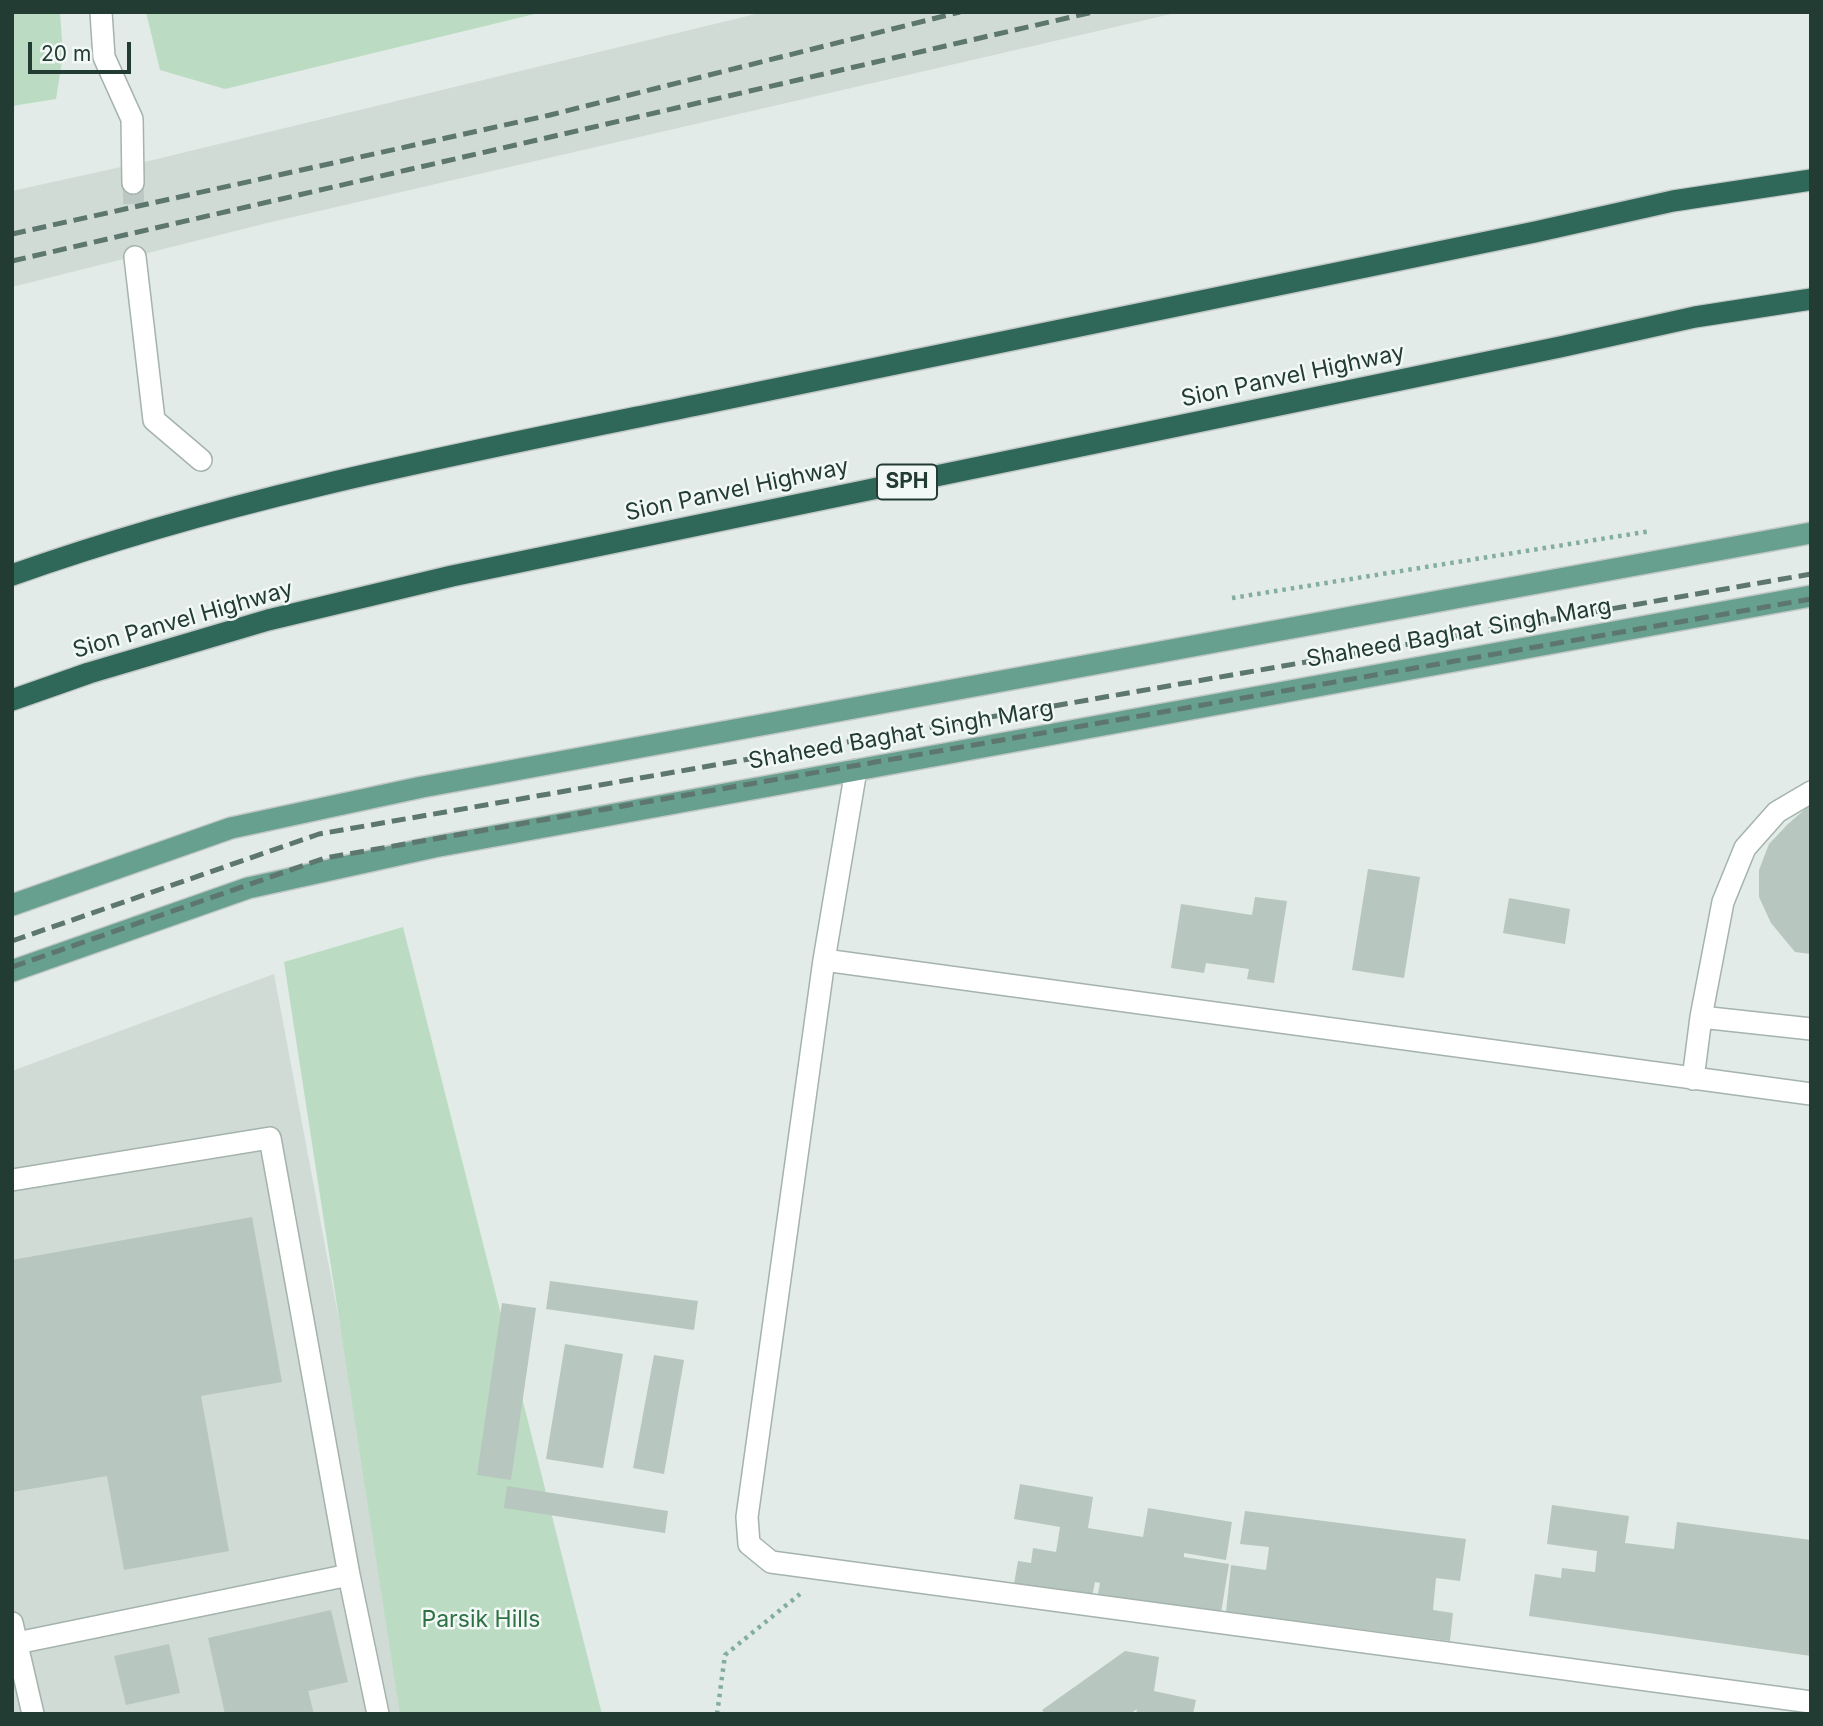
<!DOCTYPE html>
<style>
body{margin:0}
#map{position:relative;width:1823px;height:1726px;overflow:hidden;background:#e2ebe7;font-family:Inter,sans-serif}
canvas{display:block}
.frame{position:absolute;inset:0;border:14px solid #223c33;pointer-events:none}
.scale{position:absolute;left:28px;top:42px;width:103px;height:32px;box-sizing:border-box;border:4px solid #223c33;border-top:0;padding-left:9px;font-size:21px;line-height:24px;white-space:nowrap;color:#223c33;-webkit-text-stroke:5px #f2f8f5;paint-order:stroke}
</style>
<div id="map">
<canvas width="1823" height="1726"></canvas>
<div class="frame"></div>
<div class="scale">20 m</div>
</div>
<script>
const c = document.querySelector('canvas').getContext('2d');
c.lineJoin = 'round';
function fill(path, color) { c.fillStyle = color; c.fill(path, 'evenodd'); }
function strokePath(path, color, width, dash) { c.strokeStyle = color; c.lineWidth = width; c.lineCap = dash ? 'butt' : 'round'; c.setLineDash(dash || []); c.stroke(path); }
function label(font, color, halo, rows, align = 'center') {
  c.font = font + ' Inter,sans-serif'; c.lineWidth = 5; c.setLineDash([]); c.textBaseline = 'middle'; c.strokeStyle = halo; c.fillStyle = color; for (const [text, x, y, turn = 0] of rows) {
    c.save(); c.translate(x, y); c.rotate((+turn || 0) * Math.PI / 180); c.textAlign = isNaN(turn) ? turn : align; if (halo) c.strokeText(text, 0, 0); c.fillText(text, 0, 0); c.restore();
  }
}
fill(new Path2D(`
 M764,12H1180L267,223L12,287V191L153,160Z
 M274,974L413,1714H12V1071Z`), '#d0dbd5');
fill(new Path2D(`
 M12,12H60L63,55L56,99L12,106Z
 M146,12H543L225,89L160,70Z
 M403,927L602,1714H400L284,962Z`), '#bbdcc2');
fill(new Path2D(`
 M1811,804V954L1795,952L1771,923L1759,897V870L1769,844L1788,824Z
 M1368,869L1420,877L1404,978L1352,970Z
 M1255,897L1287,901L1274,983L1247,979L1249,969L1206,963L1204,973L1171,968L1181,904L1252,915Z
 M1509,898L1570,909L1565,944L1503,933Z
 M252,1217L282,1382L201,1396L229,1551L124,1570L107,1476L12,1492V1260Z
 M550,1281L698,1301L694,1330L546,1309Z
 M502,1303L536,1308L511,1480L477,1475Z
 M565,1344L623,1354L603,1468L546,1459Z
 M654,1355L684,1360L664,1474L633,1468Z
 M1020,1484L1093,1497L1088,1528L1143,1537L1148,1508L1232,1522L1226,1560L1184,1553V1557L1229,1564L1219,1625L1096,1604L1100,1583L1095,1582L1092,1597L1014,1584L1018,1561L1031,1563L1033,1548L1056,1552L1060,1527L1014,1519Z
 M507,1486L668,1511L665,1533L504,1508Z
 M1552,1505L1629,1516L1625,1543L1674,1549L1677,1522L1811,1540V1656L1529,1616L1535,1574L1561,1578L1562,1568L1595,1572L1597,1551L1547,1544Z
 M1245,1511L1466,1539L1460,1581L1436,1578L1433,1610L1453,1613L1450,1641L1226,1612L1231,1565L1266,1570L1269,1547L1240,1544Z
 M331,1610L348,1682L308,1691L314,1714H225L208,1638Z
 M169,1644L180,1693L126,1705L114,1656Z
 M1125,1651L1159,1657L1154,1691L1196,1700L1193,1714H1136L1137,1709L1130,1714H1045L1042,1710Z`), '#b7c6bf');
strokePath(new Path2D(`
 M133,183L134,210`), '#bcc8c3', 21, [21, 10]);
const minor = new Path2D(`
 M101,12L104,57L132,119L133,183
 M135,257L154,420L201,460
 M856,770L824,960L747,1517L749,1544L771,1562L1811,1702
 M824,960L1811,1094
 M1701,1017L1811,1029
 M1693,1079L1701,1017L1723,902L1745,848L1777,812L1811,792
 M12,1180L270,1138L349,1575L378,1714
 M12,1623L33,1714
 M12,1644L349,1575`);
const major = new Path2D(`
 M12,905L231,828L422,787L1811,533
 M12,971L248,888L434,847L1811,596`);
const highway = new Path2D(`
 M12,575C234,496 467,452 697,405C977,347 1256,289 1535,232L1673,201L1811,180
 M12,700L89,673L268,620L452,576L1560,347L1695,317L1811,299`);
strokePath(minor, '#a5b3ad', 24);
strokePath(major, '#c1c8c6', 24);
strokePath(highway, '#c1c8c6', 24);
strokePath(new Path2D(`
 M1232,598L1651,531
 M717,1714L725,1655L800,1594`), '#83ae9e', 4.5, [3.5, 5]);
strokePath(minor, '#fff', 21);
strokePath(major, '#67a08e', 21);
strokePath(highway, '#2f6758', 21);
strokePath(new Path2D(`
 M12,234L550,115L960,12
 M12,261L1093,12
 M12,941L319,834L1811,574
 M12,967L325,858L1811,599`), '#5d776f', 5, [14, 7]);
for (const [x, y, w] of [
 [907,482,60]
]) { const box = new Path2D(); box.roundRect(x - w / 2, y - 17.5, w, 35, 5); c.fillStyle = '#f2f8f5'; c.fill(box); strokePath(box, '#223c33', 2); }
label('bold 21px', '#223c33', null, [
 ["SPH",907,482]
]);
label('23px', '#223c33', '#f2f8f5', [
 ["Sion Panvel Highway",1293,376,-12],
 ["Sion Panvel Highway",737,490,-12],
 ["Sion Panvel Highway",183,620,-16],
 ["Shaheed Baghat Singh Marg",1459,633,-10],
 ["Shaheed Baghat Singh Marg",901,735,-10]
]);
label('23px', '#2e7144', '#f2f8f5', [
 ["Parsik Hills",481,1620]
]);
</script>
